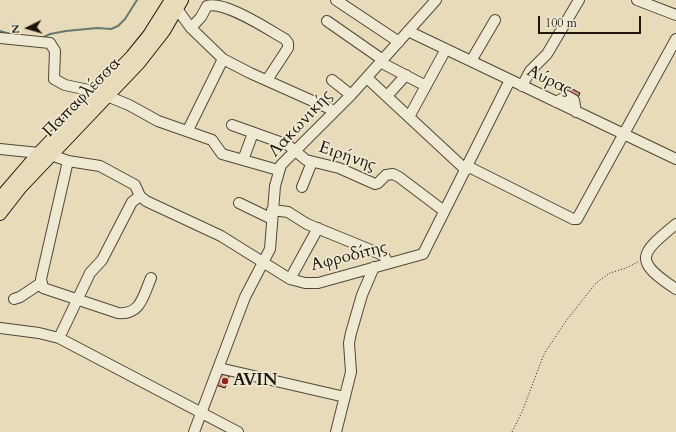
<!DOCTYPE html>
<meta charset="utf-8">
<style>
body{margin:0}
#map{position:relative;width:676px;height:432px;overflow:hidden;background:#e7dbba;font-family:Cardo,serif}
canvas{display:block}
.north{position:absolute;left:8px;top:8px;width:40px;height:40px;-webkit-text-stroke:3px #efe8d2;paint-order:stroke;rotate:265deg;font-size:11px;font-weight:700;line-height:16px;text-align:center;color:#1f170c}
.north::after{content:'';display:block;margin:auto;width:14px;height:18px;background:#1f170c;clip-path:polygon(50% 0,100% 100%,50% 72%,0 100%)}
.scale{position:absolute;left:538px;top:16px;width:103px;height:18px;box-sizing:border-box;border:2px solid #1f170c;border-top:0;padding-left:5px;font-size:12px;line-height:14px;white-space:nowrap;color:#1f170c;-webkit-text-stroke:3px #efe8d2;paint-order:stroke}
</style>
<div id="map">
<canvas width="676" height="432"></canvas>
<div class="north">N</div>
<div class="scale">100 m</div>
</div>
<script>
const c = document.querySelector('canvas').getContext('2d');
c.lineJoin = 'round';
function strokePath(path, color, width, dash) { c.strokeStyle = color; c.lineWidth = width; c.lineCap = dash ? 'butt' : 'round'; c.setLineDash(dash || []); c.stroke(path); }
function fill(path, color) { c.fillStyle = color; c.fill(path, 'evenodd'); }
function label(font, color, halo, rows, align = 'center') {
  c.font = font + ' Cardo,serif'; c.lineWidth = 3.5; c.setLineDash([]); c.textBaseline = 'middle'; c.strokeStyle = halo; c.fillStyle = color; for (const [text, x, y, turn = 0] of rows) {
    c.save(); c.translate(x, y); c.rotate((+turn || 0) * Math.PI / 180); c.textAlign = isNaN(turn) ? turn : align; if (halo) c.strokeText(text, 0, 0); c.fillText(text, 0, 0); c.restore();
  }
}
strokePath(new Path2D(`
 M0,31L10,34
 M42,38L50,34L66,31L97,28L111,29L118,26L125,19L137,0`), '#677970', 2);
const building = new Path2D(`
 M567,86L580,93L576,102L562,94Z
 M221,371L230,374L225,388L216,385Z`);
fill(building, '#d08c81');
strokePath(building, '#1f170c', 1);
const minor = new Path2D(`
 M336,0L399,42
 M637,0L676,15
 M177,9L191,28L223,59L250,73L335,111
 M327,21L383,60
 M191,28L201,17L207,6C224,0 269,30 285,39L288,43V48L267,80
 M408,31L676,159
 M0,38L50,43L55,51L54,79L65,85L98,92
 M471,61L495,20
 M380,62L426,86
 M367,78L466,170
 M332,80L351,95
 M522,86L530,71L547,54L579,0
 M107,96L129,105L158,121L212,140L222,154L278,170
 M387,96L406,75
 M556,102L567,96L574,100L576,112
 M409,117L446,49
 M232,125L288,145L306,160L339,168L375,184L378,183L386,175L393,174L399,177L444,211
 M188,130L223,59
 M0,149L39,153
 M51,155L68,161L100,166L135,185L140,196L146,201L221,236L290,279L305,283H318L423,254L510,80
 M243,160L253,133
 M68,161L41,279L43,288L118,313C141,315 143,296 151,278
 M467,166L573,219H577L676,39
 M302,187L312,162
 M239,203L272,219
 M272,210L288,212L307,224L378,253L384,256L388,263
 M676,224C640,254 632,260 676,289
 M290,279L318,228
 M14,299L20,297L41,283
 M0,328L39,333L59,338L238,432
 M59,338L90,273L102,260L132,202L140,196
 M219,368L345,397
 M194,432L245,297L270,249L275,186L281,165L351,95L436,0
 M336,432L351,372L349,343L351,333L362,295L374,267`);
const major = new Path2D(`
 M0,198L37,155L132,56L149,35L171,0
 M0,214L21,187L139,63L164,31L182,0`);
strokePath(minor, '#514838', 12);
strokePath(major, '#1f170c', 14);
strokePath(new Path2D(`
 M512,432L522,412L544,354L566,321L596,283L610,273L626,268L638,262`), '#1f170c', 1, [1, 2]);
strokePath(minor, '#efe8d2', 10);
strokePath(major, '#e7dbba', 12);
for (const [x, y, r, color] of [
 [225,381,4,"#8f2418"]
]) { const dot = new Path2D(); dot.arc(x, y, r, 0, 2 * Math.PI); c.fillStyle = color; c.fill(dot); strokePath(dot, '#efe8d2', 1.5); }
label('17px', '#1f170c', '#efe8d2', [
 ["Αύρας",549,81,26],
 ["Παπαφλέσσα",82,98,-46],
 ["Λακωνικής",301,124,-47],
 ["Ειρήνης",347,157,19],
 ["Αφροδίτης",349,257,-14]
]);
label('bold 17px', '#1f170c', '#efe8d2', [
 ["AVIN",233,381]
], 'left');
</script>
